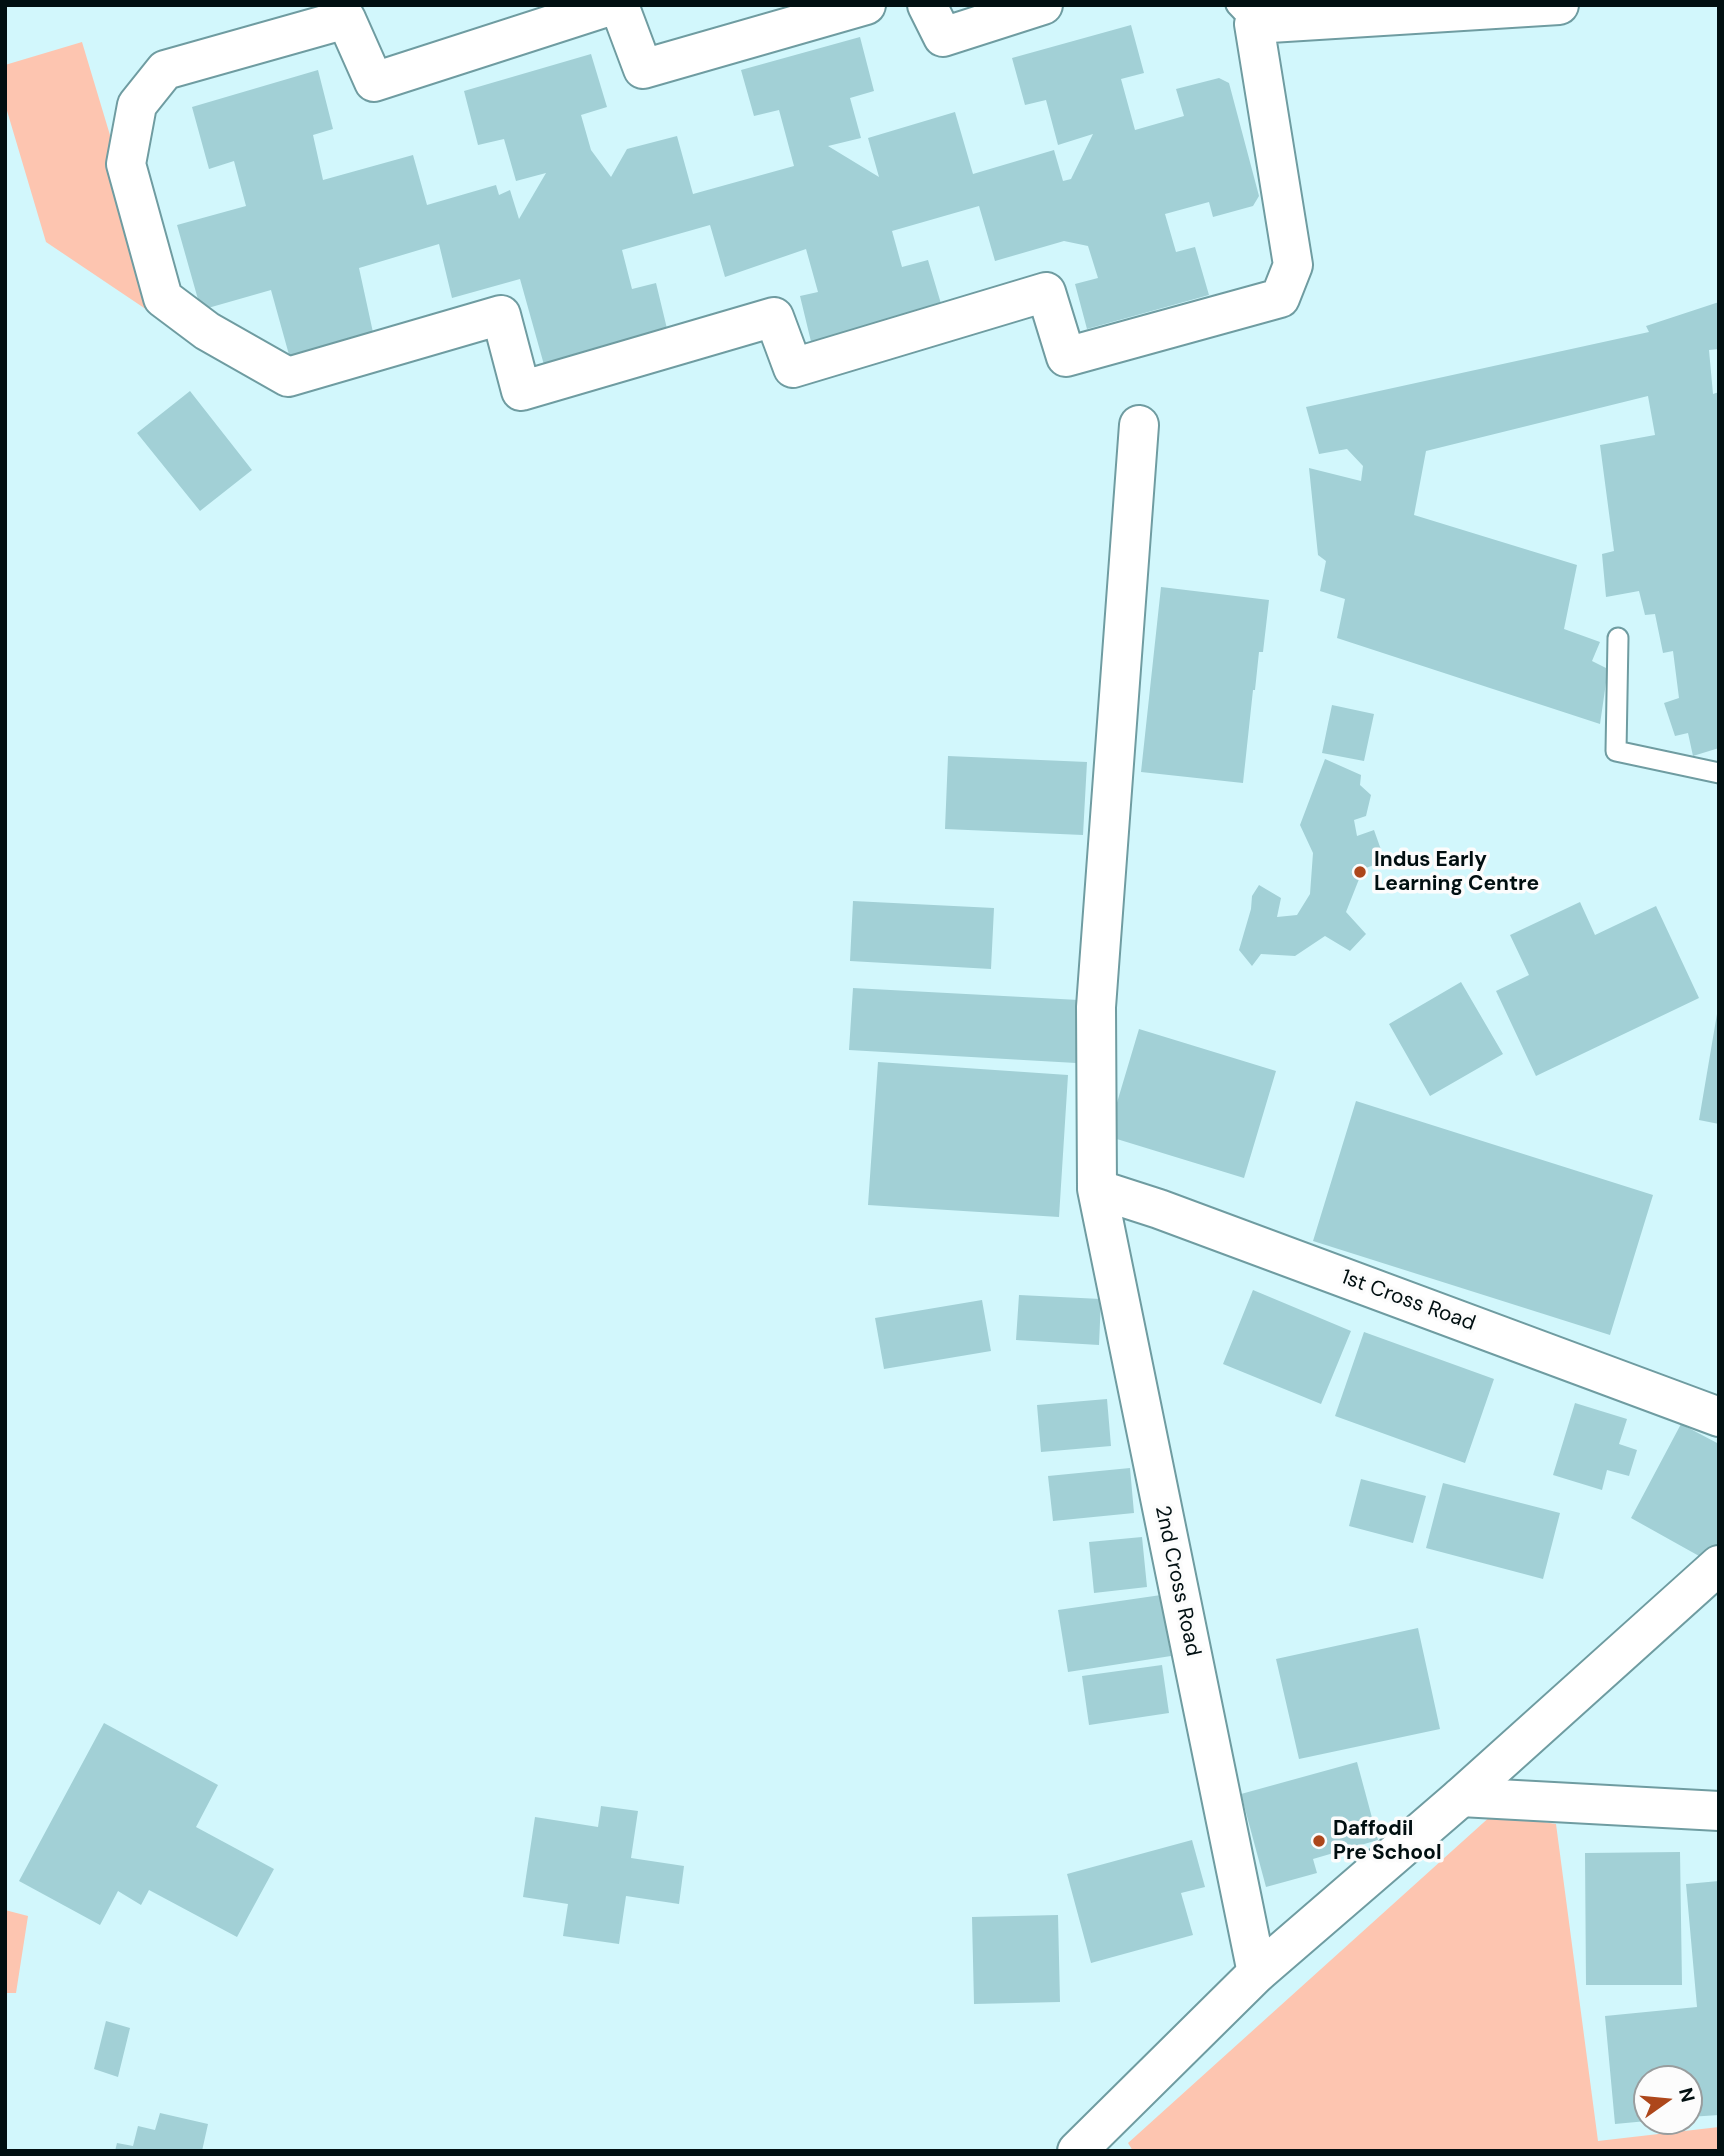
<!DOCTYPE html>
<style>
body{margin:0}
#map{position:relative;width:1724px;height:2156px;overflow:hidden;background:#d2f7fc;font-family:"DM Sans",sans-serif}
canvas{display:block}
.frame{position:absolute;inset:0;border:7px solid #010f11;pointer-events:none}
.north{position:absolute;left:1633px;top:2065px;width:70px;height:70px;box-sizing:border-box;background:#fcfcfc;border:2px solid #989d9e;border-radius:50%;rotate:75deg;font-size:19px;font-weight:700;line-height:28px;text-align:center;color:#010f11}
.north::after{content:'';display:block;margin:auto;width:24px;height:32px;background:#ad471b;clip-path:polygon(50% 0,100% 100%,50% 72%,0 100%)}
</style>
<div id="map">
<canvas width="1724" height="2156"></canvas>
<div class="frame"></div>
<div class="north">N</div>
</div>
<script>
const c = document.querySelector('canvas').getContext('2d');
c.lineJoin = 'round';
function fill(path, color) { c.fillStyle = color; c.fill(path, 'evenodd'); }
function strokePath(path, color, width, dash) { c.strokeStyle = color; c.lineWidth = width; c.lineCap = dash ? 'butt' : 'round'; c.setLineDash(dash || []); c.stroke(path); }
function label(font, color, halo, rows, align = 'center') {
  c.font = font + ' "DM Sans",sans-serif'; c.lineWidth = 7; c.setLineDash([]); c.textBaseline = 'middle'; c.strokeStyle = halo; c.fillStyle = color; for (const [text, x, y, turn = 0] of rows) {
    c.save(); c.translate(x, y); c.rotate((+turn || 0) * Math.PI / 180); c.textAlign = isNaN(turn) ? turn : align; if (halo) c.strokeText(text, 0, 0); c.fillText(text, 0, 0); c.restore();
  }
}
fill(new Path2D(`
 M82,42L134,215L162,320L46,242L5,104V65Z
 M1493,1814L1556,1824L1598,2141L1719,2127V2151H1133L1128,2143Z
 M5,1910L28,1916L16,1993H5Z`), '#fdc5b0');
fill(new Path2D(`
 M1131,25L1144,73L1121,79L1135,130L1184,116L1176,89L1219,78L1229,83L1259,196L1253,206L1213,217L1209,202L1165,214L1176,252L1195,247L1209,295L1087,329L1075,284L1098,278L1088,246L1064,241L995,261L979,206L892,231L902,267L928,260L945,317L814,354L800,296L818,292L806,249L725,277L710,225L622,250L632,289L656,283L669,337L546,372L520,279L452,298L439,244L359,268L374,337L291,362L271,290L201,310L177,225L246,206L234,161L209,169L192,107L318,70L333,129L313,135L323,180L413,155L427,205L496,185L499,195L510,190L519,219L546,173L516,181L504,139L478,145L464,91L591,54L607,107L581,115L591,150L611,177L627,149L677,136L693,194L794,166L779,110L754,116L741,70L860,37L874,91L850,98L861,138L828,146L879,177L868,138L955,112L973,174L1054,150L1063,181L1071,179L1093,134L1058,145L1046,100L1025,105L1012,58Z
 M1719,302V349L1709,350L1713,394L1719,392V748L1693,756L1688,733L1675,736L1664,703L1679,698L1673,651L1663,653L1655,614L1645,615L1639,591L1606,597L1602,554L1614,551L1600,445L1655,435L1648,396L1426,451L1414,515L1577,565L1564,629L1600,642L1592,661L1608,669L1600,724L1337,638L1345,599L1320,591L1326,561L1318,555L1309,468L1361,481L1363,466L1347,449L1319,454L1306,407L1649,332L1646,326Z
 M190,391L252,470L200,511L137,433Z
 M1161,587L1269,600L1263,652H1259L1255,690H1253L1243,783L1141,772Z
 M1332,705L1374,714L1364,761L1322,753Z
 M948,756L1087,762L1083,835L945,829Z
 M1325,759L1361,775L1360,785L1371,795L1366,816L1354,820L1357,836L1374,830L1385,861L1363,869L1346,912L1366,934L1350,951L1325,936L1295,956L1261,954L1252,966L1239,950L1251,909L1252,896L1259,885L1281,898L1277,917L1297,915L1310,894L1313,853L1300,825Z
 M853,901L994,908L991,969L850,961Z
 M1580,902L1595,935L1656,906L1699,998L1536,1076L1496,991L1529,975L1510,935Z
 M1461,982L1503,1054L1430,1096L1389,1024Z
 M853,988L1079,1000L1076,1063L849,1050Z
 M1717,1014H1719V1124L1699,1120Z
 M1139,1029L1276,1071L1244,1178L1107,1136Z
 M878,1062L1068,1075L1059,1217L868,1205Z
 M1356,1101L1653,1195L1610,1335L1313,1241Z
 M1253,1290L1351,1331L1321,1404L1223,1364Z
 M1019,1295L1101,1299L1099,1345L1016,1340Z
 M982,1300L991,1351L884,1369L875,1318Z
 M1364,1332L1494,1379L1465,1463L1335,1416Z
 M1107,1399L1111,1446L1041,1452L1037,1405Z
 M1575,1403L1627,1419L1619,1444L1637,1450L1629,1476L1607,1470L1602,1490L1553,1475Z
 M1681,1424L1719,1444V1541L1708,1561L1631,1518Z
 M1130,1468L1134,1513L1053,1521L1048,1476Z
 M1361,1479L1426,1496L1413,1543L1349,1526Z
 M1443,1483L1560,1513L1543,1579L1426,1548Z
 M1142,1537L1147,1587L1094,1593L1089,1542Z
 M1161,1595L1171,1656L1068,1672L1058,1610Z
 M1418,1628L1440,1729L1299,1759L1276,1659Z
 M1162,1665L1169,1713L1089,1725L1082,1676Z
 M104,1723L218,1785L196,1827L274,1869L237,1937L149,1890L141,1905L118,1891L100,1925L19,1881Z
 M1357,1762L1378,1840L1313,1859L1317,1873L1266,1887L1241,1794Z
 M601,1806L638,1811L631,1858L684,1866L679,1904L626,1896L619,1944L563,1936L568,1904L523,1897L535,1817L598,1827Z
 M1192,1840L1205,1887L1181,1893L1193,1935L1091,1963L1067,1874Z
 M1680,1852L1682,1985H1586L1585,1853Z
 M1719,1881V2115L1689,2117V2079H1647V2121L1615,2124L1605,2016L1697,2007L1686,1884Z
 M1058,1915L1060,2002L974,2004L972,1917Z
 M106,2021L130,2028L118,2077L94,2069Z
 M160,2113L208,2124L202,2151H115L117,2143L133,2146L138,2126L155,2130Z`), '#a2d0d6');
const lane = new Path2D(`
 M1236,5L1254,24
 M1618,638L1616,751L1719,773`);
const street = new Path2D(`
 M613,5L374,82L346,19L165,70L137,105L126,164L163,298L207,331L288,377L501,315L521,391L774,317L793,368L1046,292L1066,357L1280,298L1293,265L1254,24L1559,5
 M619,5L643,69L866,5
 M927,5L943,37L1043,5
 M1139,425L1096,1007L1097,1189L1257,1973
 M1097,1189L1159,1209L1719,1417
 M1461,1797L1719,1811`);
const secondary = new Path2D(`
 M1077,2151L1257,1973L1461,1797L1719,1565`);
strokePath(lane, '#6f9ca1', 23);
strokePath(street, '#6f9ca1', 42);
strokePath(secondary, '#6f9ca1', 42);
strokePath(lane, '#fff', 19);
strokePath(street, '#fff', 38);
strokePath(secondary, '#fff', 38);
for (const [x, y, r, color] of [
 [1360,872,7,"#ad471b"],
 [1319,1841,7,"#ad471b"]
]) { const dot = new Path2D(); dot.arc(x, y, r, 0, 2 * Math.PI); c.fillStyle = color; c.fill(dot); strokePath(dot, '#fcfcfc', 2.5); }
label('bold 21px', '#010f11', '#fcfcfc', [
 ["Indus Early",1374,860],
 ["Learning Centre",1374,884],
 ["Daffodil",1333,1829],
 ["Pre School",1333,1853]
], 'left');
label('21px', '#010f11', '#fcfcfc', [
 ["1st Cross Road",1408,1301,20],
 ["2nd Cross Road",1177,1581,78]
]);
</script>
